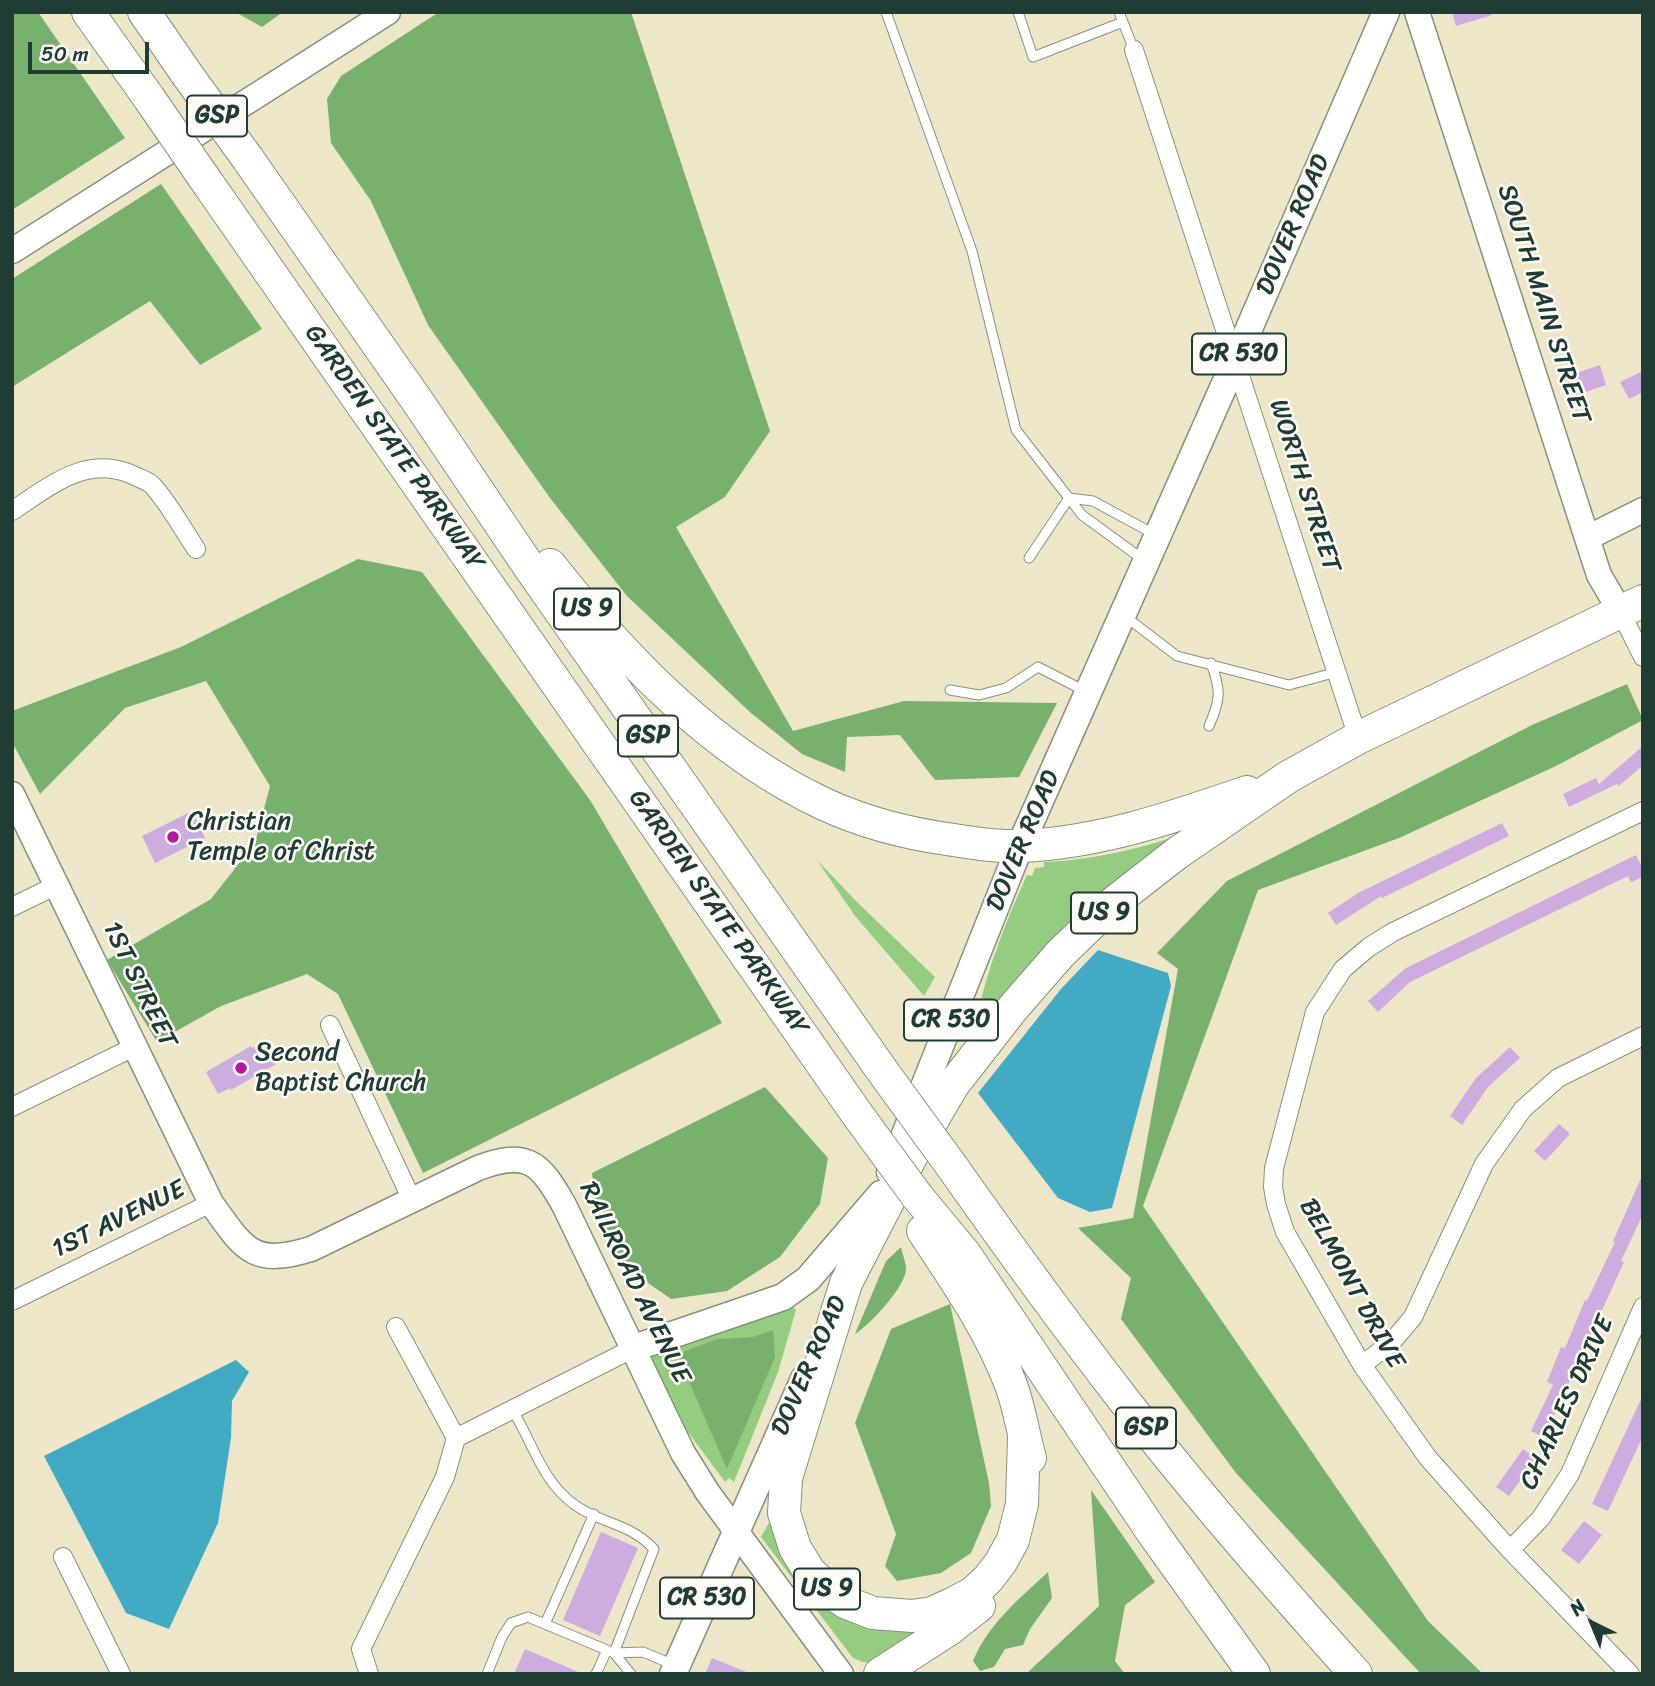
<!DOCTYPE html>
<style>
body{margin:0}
#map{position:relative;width:1655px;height:1686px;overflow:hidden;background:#ede6c9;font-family:Sriracha,sans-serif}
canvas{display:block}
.frame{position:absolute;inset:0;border:14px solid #1f3d34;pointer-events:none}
.north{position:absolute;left:1557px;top:1588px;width:70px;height:70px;-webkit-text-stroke:5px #fdfcf7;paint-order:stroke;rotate:317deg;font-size:19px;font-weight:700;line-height:28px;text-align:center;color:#1f3d34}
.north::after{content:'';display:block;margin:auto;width:24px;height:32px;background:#1f3d34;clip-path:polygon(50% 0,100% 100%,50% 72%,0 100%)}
.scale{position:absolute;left:28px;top:42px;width:121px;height:32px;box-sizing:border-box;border:4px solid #1f3d34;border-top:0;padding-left:9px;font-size:21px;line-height:24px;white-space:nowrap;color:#1f3d34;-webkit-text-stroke:5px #fdfcf7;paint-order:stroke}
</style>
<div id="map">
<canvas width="1655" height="1686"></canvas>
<div class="frame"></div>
<div class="north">N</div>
<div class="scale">50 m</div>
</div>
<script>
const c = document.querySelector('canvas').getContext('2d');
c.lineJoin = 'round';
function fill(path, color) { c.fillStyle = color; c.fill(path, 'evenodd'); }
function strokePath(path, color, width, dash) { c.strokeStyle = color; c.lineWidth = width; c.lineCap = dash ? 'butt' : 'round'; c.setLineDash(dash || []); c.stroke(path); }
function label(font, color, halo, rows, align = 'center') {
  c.font = font + ' Sriracha,sans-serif'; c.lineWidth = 5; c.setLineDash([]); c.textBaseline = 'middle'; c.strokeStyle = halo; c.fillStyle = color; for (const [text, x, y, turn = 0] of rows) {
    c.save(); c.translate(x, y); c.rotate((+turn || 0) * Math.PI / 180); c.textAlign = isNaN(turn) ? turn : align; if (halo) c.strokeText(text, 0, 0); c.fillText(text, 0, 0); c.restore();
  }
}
fill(new Path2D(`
 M1174,837L1002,999L982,1015L978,1013C988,966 1007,919 1027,875L1032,876L1035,868L1044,867V862C1088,860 1132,851 1174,837Z
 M817,860L858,903L935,977L924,996L855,916Z
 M790,1304L796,1310L778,1372L734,1482L729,1478L725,1482L685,1428L648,1360L658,1350Z
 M775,1512L778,1529L897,1626L923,1633L871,1662H863L853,1658L761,1537Z`), '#95cd80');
fill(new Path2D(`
 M12,12H38L125,138L12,210Z
 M235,12H283L262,27Z
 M439,12H631L770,431L725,497L676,527L793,731L904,701L1057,703L1019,777L935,780L900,735L847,737L845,772L802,754L751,713L627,596L550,498L428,325L371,201L331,143L327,99L341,76Z
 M161,184L262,329L200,365L150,301L12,387V279Z
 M358,559L422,572L590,800L722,1023L423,1173L338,994L307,974L221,1006L157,1042L107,960L211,899L255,843L270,786L206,681L125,708L40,794L12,742V711L181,647Z
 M1627,684L1643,720L1556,766L1399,838L1258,890L1143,1206L1428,1621L1483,1674H1421L1236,1473L1121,1319L1131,1278L1078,1228L1133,1218L1178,969L1157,953L1227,881L1532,725Z
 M765,1087L828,1158L820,1204L780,1257L727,1291L671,1299L615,1260L597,1217L592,1173Z
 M901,1247C902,1253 906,1262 906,1269C906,1286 870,1325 855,1334L886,1261Z
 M950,1304L989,1483L991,1506L971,1553L941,1573L897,1581L885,1566L896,1534L855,1423L891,1329Z
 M773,1330L775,1357L727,1469L677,1354L717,1339L753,1337Z
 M1091,1490L1155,1582L1125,1605L1115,1661L1125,1674H1026L1099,1606Z
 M1048,1572L1052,1598L1030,1629L1023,1645L1005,1649L994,1667L980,1671L973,1661C989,1623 1019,1599 1048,1572Z`), '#78b06e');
fill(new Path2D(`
 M1098,950L1168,973L1171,986L1112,1208L1090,1212L1058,1198L978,1093L1061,989Z
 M236,1360L249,1372L232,1401L231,1438L218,1523L169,1629L126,1613L44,1456Z`), '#42aac2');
fill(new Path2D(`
 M1452,12H1491L1492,15L1456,26Z
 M1600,365L1606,385L1571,397L1564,377Z
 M1643,371V392L1629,399L1620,382Z
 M1643,746V765L1619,786L1617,784L1569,807L1563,794L1596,778L1599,784Z
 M192,811L205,838L155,863L142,836Z
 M1502,823L1509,836L1382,898L1381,896L1336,925L1328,913L1358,893Z
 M1636,855L1643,869V877L1631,882L1628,876L1410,982L1378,1012L1368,1001L1406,968Z
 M265,1042L276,1064L231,1090L230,1088L218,1094L206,1072L251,1046L252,1048Z
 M1510,1047L1520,1058L1488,1087L1462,1125L1450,1116L1476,1078Z
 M1559,1124L1570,1134L1545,1161L1534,1151Z
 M1643,1174V1214L1621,1261L1624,1262L1544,1437L1531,1431L1553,1385L1547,1382L1561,1347L1565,1348L1585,1300L1587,1301L1615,1242L1613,1241Z
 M1643,1395V1436L1608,1511L1592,1504Z
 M1523,1449L1536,1458L1509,1496L1496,1487Z
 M1584,1521L1602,1535L1579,1564L1561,1550Z
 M601,1532L638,1548L600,1636L563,1620Z
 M525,1649L583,1674H514Z
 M712,1658L749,1673V1674H705Z`), '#cdade0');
const lane = new Path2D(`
 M886,12L972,251L1016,430L1069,498L1029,558
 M1018,12L1033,57L1123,22
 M1119,12L1134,50
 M1145,561L1082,515L1069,498L1093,501L1154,534
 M1126,617L1177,656L1289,685L1337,672
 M950,690L979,695L1006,688L1038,667L1087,692
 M1209,726C1221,699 1221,690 1211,663
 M513,1411C533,1443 542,1482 575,1505C601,1524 630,1523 654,1549L614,1653
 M545,1624L594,1514
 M614,1653L631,1674
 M487,1674L502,1637L511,1623L528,1617L614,1653L643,1652L674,1665
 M596,1674L607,1650`);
const street = new Path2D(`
 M1134,50L1358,738
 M12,511C50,486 88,453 135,476C141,479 149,481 153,486C170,505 182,528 196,549
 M1620,611L1643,657
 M12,907L57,885
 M330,1025L412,1200
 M12,1107L136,1046
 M12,1301L211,1203
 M1362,1365L1391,1343L1413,1317L1484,1164L1523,1109L1558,1078L1643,1036
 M456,1438L634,1348
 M1510,1550L1541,1518L1570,1474L1643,1307
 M63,1557L121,1674
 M369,1674L361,1649L445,1477L456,1438L396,1327
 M1630,1674L1510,1550L1428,1458L1362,1365L1285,1232L1276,1204L1273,1187L1274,1168L1315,1012L1343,969L1369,947L1393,932L1643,811`);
const secondary = new Path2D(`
 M1417,12L1599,575L1620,611
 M12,251L388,12
 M1587,538L1643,510
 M12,794L211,1203C244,1249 252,1267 311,1249L478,1168C527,1150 539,1161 564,1205L683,1453L708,1493L841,1674`);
const primary = new Path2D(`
 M890,1172L1020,846L1235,361L1386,12
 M634,1348L783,1297L808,1279L881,1194
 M673,1674L804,1379`);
const highway = new Path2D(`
 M88,12L149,98
 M144,12L186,73
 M248,159L418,402L530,568L881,1069
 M209,185L857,1114
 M550,565C624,659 715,753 824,804C863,822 905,833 947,839C971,843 996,847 1021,846C1099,843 1174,817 1247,792
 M953,1168C1008,1246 1064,1323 1123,1399C1197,1494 1276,1585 1356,1674
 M917,1196L965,1254L1155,1536L1254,1674
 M923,1231C956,1281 990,1329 1011,1385C1020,1409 1023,1434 1030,1458
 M1024,1438L1022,1504L1013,1540L1001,1562L988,1579L973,1593L954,1603L932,1613L912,1616L873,1613L845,1602L831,1592L809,1571L795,1548L784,1513L786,1478L846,1283L912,1155L953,1085L1013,1008L1060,954L1112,904L1176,854L1288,777L1358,738L1643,601
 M880,1674L951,1628L979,1606`);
strokePath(lane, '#86927e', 11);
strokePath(street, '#86927e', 20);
strokePath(secondary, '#86927e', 27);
strokePath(primary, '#86927e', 29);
strokePath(highway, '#86927e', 34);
strokePath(lane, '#fff', 9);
strokePath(street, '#fff', 18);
strokePath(secondary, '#fff', 24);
strokePath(primary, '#fff', 26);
strokePath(highway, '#fff', 32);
const highwayBridge = new Path2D(`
 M186,73L248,159
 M149,98L209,185
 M881,1069L953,1168
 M857,1114L917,1196`);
strokePath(highwayBridge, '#86927e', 34, []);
strokePath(highwayBridge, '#fff', 32);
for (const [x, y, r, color] of [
 [173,837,7,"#b5179e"],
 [241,1068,7,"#b5179e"]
]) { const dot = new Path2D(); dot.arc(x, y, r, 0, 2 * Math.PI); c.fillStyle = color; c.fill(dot); strokePath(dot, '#fdfcf7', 2.5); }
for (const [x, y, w] of [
 [217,116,60],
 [1239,354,94],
 [587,609,66],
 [648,736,60],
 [1104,913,66],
 [951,1020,94],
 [1146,1428,60],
 [827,1589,66],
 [707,1598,94]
]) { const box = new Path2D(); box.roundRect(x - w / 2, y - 20.5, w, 41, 5); c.fillStyle = '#fdfcf7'; c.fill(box); strokePath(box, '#1f3d34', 2); }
label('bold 24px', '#1f3d34', null, [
 ["GSP",217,116],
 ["CR 530",1239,354],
 ["US 9",587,609],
 ["GSP",648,736],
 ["US 9",1104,913],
 ["CR 530",951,1020],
 ["GSP",1146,1428],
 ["US 9",827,1589],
 ["CR 530",707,1598]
]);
label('26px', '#1f3d34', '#fdfcf7', [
 ["DOVER ROAD",1294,225,-67],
 ["SOUTH MAIN STREET",1543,304,72],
 ["GARDEN STATE PARKWAY",394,448,55],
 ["WORTH STREET",1304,486,72],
 ["DOVER ROAD",1024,841,-67],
 ["GARDEN STATE PARKWAY",718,913,55],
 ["1ST STREET",139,985,64],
 ["1ST AVENUE",119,1220,-26],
 ["RAILROAD AVENUE",634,1283,64],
 ["BELMONT DRIVE",1351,1284,61],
 ["DOVER ROAD",810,1366,-66],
 ["CHARLES DRIVE",1568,1403,-65]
]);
label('26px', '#1f3d34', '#fdfcf7', [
 ["Christian",187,822],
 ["Temple of Christ",187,852],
 ["Second",255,1053],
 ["Baptist Church",255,1083]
], 'left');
</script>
